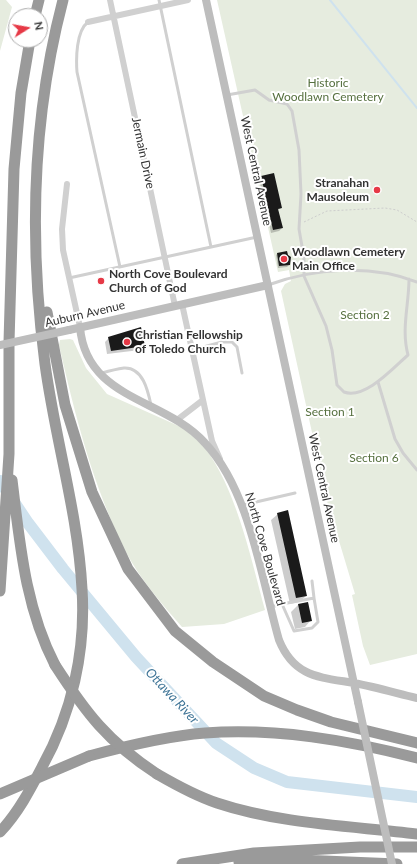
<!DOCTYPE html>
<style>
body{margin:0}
#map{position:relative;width:417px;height:864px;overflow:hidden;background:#fff;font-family:Lato,sans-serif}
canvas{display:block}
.north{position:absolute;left:8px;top:8px;width:40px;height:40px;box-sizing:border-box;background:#fff;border:1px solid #adadad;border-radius:50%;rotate:79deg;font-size:11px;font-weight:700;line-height:16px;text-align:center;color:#333}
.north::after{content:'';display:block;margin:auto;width:14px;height:18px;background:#e63946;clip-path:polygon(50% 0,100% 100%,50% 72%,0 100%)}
</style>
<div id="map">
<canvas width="417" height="864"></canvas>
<div class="north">N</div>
</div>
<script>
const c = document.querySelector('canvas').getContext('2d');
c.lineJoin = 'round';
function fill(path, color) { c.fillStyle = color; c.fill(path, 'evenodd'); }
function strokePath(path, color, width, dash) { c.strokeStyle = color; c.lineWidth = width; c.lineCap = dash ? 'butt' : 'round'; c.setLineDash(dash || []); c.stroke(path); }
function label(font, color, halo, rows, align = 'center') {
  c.font = font + ' Lato,sans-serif'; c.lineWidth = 4; c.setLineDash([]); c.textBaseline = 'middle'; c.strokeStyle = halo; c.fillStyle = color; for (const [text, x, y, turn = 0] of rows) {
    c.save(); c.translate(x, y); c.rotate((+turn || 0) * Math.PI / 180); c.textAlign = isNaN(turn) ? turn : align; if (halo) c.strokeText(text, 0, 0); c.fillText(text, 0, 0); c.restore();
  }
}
fill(new Path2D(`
 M0,0H6L12,7L0,51Z
 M217,0H417V654L370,665L363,646L352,595L355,594L327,501L281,291L285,284L291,281L289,270L278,272Z
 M70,339L73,340L86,368L107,394L181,427C192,435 203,444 210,455C238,497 252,562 265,610L224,624L182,627C162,604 140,579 126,552C93,487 75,415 59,345L60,340Z`), '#e6ecdf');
fill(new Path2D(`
 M262,177L281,208L278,210L282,228L279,231L271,233L259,179Z
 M278,253L289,265L287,267L278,268L276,255Z
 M109,338L144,346L140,350L107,354L105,342Z
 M278,514L306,596L299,602L290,604L271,520Z
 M308,603L311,620L305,627L295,629L291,612L298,605Z`), '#0003');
strokePath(new Path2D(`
 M330,0L417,108`), '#cfe2ee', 2);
strokePath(new Path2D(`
 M0,481L28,523L63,569L136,657L216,743L254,768L287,782L417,797`), '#cfe2ee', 12);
fill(new Path2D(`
 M274,173L282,208L278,209L283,228L273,230L261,176Z
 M287,251L288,255L291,257L290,265L279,266L277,253Z
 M141,327L145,346L111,351L108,337Z
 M288,510L307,596L296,598L277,513Z
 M308,602L312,621L302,623L298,604Z`), '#1a1a1a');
strokePath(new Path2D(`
 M304,222L327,211L385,208L397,210L417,222`), '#cdcdcd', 1, [2, 2]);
strokePath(new Path2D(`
 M159,0L211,247
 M88,22C76,31 76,59 77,72L120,267
 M227,95L255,90L269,100L287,104L292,111L299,150L301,194L299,229L304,258V276L326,326L332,350L337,385L344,392C365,400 394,367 408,355C401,329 409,305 409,279
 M69,278L257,237
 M268,285C314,268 371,264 417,282
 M192,350L222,342H232L237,347L242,373
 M102,373C109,371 117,369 124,368C143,367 148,391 151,405
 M378,382L395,439L403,453L417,470
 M243,505L295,493
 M282,604L314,598L312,581
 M271,607L282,604L294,631L312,628L318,622L314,598`), '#d0d0d0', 3);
strokePath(new Path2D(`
 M110,0L175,306
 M88,22L188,0
 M67,184L62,229L63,250L80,327
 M182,304L212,441L220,459
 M177,420L203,400`), '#d0d0d0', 6);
strokePath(new Path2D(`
 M206,0L358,702
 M80,327C86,400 165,398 205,443C250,491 261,577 279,640C294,677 319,677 354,683C375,687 396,693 417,698
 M69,330L268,285`), '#bdbdbd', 8);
strokePath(new Path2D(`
 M35,16L39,0
 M47,312L65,405L92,492L128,569L175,631L213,662L264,696L297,710L331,722L417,743
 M12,480C20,544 25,607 55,665
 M0,591L9,454V342L14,169L21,93L30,40
 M89,756C126,746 166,736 205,733C277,728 347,740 417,758
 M157,774C176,785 196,796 217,803C280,824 352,826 417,834
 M0,832C18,813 30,790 42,767C72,713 86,651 82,589C78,513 55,439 45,364C29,242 32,118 63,0
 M239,862L300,860L397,864
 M182,864L254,853L360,847H417`), '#9a9a9a', 11);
strokePath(new Path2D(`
 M0,345L69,330
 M358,702L392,864`), '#bdbdbd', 8);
strokePath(new Path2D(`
 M55,665C86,713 108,742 157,774
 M0,794L89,756`), '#9a9a9a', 11);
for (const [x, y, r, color] of [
 [377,190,4,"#e63946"],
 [284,259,4,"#e63946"],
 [101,281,4,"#e63946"],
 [127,342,4,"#e63946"]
]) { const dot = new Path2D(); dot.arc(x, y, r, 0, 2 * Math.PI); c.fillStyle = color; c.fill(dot); strokePath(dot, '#fff', 1.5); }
label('12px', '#56703f', '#fff', [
 ["Historic",328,83],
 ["Woodlawn Cemetery",328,97],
 ["Section 2",365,315],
 ["Section 1",330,412],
 ["Section 6",374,458]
]);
label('12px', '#333', '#fff', [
 ["Jermain Drive",143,153,78],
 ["West Central Avenue",256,171,78],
 ["Auburn Avenue",85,314,-13],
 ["West Central Avenue",324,488,78],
 ["North Cove Boulevard",265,549,74]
]);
label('bold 12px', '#333', '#fff', [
 ["Stranahan",369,183,"right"],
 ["Mausoleum",369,197,"right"],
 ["Woodlawn Cemetery",292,252],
 ["Main Office",292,266],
 ["North Cove Boulevard",109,274],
 ["Church of God",109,288],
 ["Christian Fellowship",135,335],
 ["of Toledo Church",135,349]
], 'left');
label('italic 13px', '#3f7597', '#fff', [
 ["Ottawa River",172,696,47]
]);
</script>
